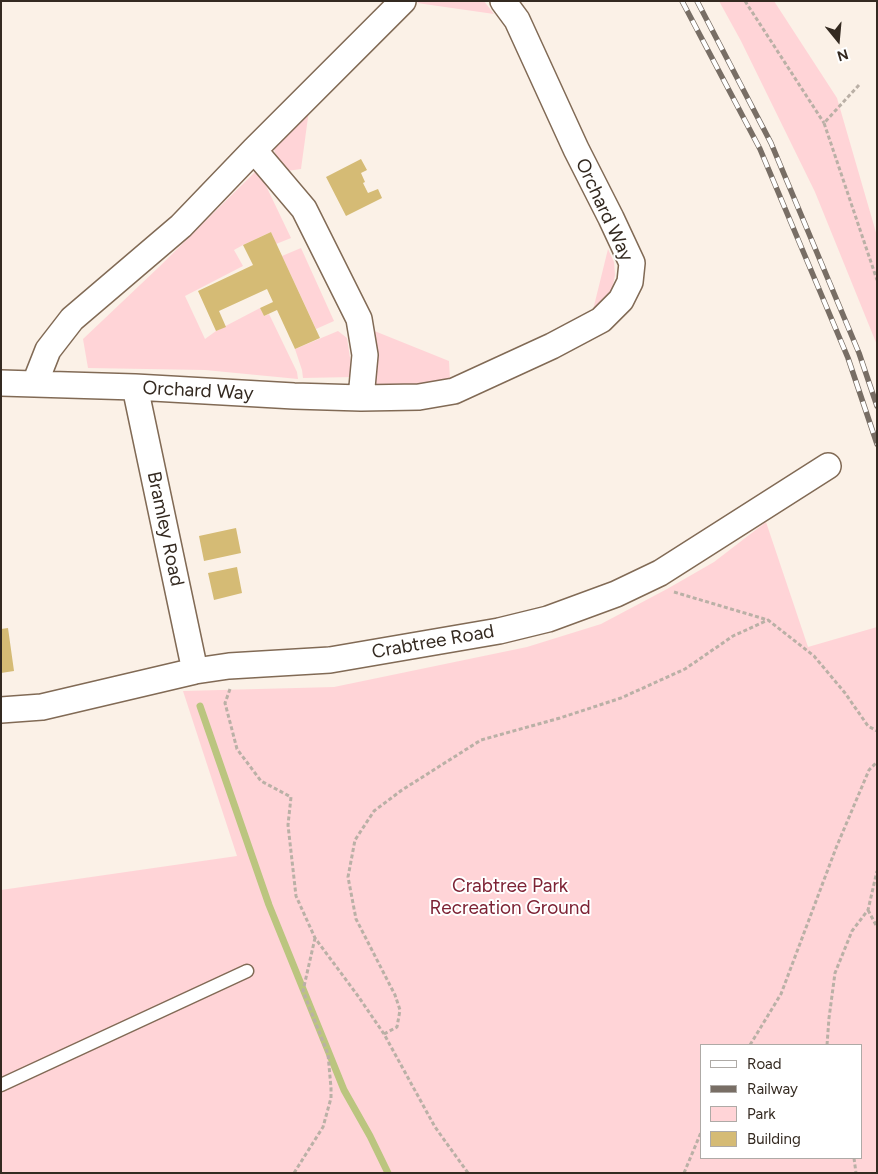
<!DOCTYPE html>
<style>
body{margin:0}
#map{position:relative;width:878px;height:1174px;overflow:hidden;background:#fbf1e7;font-family:Figtree,sans-serif}
canvas{display:block}
.frame{position:absolute;inset:0;border:2px solid #342a21;pointer-events:none}
.legend{position:absolute;left:700px;top:1044px;width:162px;height:115px;box-sizing:border-box;background:#fff;border:1px solid #aeaaa6;margin:0;padding:6px 9px;list-style:none;font-size:15px;color:#342a21}
.legend li{display:flex;align-items:center;gap:10px;height:25px}
.legend b{width:25px;border:1px solid #aeaaa6}
.north{position:absolute;left:813px;top:15px;width:50px;height:50px;-webkit-text-stroke:4px #fff;paint-order:stroke;rotate:163deg;font-size:14px;font-weight:700;line-height:20px;text-align:center;color:#342a21}
.north::after{content:'';display:block;margin:auto;width:18px;height:22px;background:#342a21;clip-path:polygon(50% 0,100% 100%,50% 72%,0 100%)}
</style>
<div id="map">
<canvas width="878" height="1174"></canvas>
<div class="frame"></div>
<ul class="legend">
<li><b style="height:6px;background:#fff"></b>Road</li>
<li><b style="height:6px;background:#786e65"></b>Railway</li>
<li><b style="height:14px;background:#ffd4d7"></b>Park</li>
<li><b style="height:14px;background:#d5bb75"></b>Building</li>
</ul>
<div class="north">N</div>
</div>
<script>
const c = document.querySelector('canvas').getContext('2d');
c.lineJoin = 'round';
function fill(path, color) { c.fillStyle = color; c.fill(path, 'evenodd'); }
function strokePath(path, color, width, dash) { c.strokeStyle = color; c.lineWidth = width; c.lineCap = dash ? 'butt' : 'round'; c.setLineDash(dash || []); c.stroke(path); }
function label(font, color, halo, rows, align = 'center') {
  c.font = font + ' Figtree,sans-serif'; c.lineWidth = 4; c.setLineDash([]); c.textBaseline = 'middle'; c.strokeStyle = halo; c.fillStyle = color; for (const [text, x, y, turn = 0] of rows) {
    c.save(); c.translate(x, y); c.rotate((+turn || 0) * Math.PI / 180); c.textAlign = isNaN(turn) ? turn : align; if (halo) c.strokeText(text, 0, 0); c.fillText(text, 0, 0); c.restore();
  }
}
fill(new Path2D(`
 M420,1H484L494,14L417,3Z
 M719,1H774L837,98L877,236V345L815,192L741,41Z
 M309,110L301,169L287,171L276,156L273,146Z
 M258,169L291,238L276,244L271,232L243,245L234,250L243,266L185,296L205,339L216,331L260,308L264,316L269,314L297,372L298,379L205,370L88,368L83,339L160,266Z
 M301,248L334,321L316,329L282,256Z
 M608,249L614,262L615,275L612,290L602,305L592,314Z
 M367,328L449,361L450,379L416,385H367Z
 M338,331L347,338L353,377L303,378L302,370L295,349Z
 M766,522L808,647L877,627V1173H1V890L237,856L183,691L334,687L527,647L601,624L667,589L714,562ZM702,1045H862V1158H702Z`), '#ffd4d7');
strokePath(new Path2D(`
 M200,706L269,905L344,1090L370,1136L388,1173`), '#bbc57f', 7);
fill(new Path2D(`
 M361,159L367,170L361,173L365,182L363,183L368,193L378,189L382,198L346,216L326,177Z
 M271,232L320,338L295,349L277,310L264,316L260,308L273,302L267,289L219,311L226,327L216,331L198,291L253,265L243,245Z
 M236,528L241,553L204,561L199,536Z
 M237,567L242,593L214,600L208,573Z
 M8,628L14,671L1,673V629Z`), '#d5bb75');
const service = new Path2D(`
 M1,1085L247,971`);
const minor = new Path2D(`
 M254,150L304,209L359,319L365,355L361,398
 M1,383L135,387L294,396L361,398L419,397L454,391L552,346L601,320L621,300L630,282L632,263L611,218L576,149L517,20L503,1
 M35,383L48,350L72,319L181,226L254,150L403,1
 M135,387L195,671
 M1,710L42,707L195,671L229,666L330,660L499,631L548,619L616,594L660,573L828,466`);
strokePath(service, '#816a55', 15);
strokePath(minor, '#816a55', 28);
strokePath(new Path2D(`
 M745,1L824,123
 M859,85L824,123L877,280
 M674,592L768,620L814,656L845,693L868,726L877,731
 M230,689L225,703L237,749L261,781L291,797L288,825L296,896L315,938L358,996L384,1034L435,1127L468,1173
 M868,910L877,927
 M384,1034L397,1027L400,1010L395,995L356,919L348,877L355,840L374,811L402,790L481,740L560,718L621,698L685,669L733,636L768,620
 M750,1045L781,994L836,848L869,770L877,762
 M827,1045L829,1018L835,973L852,931L868,910L877,871
 M854,1158L856,1173
 M294,1173L323,1127L331,1098V1088L328,1054L303,991L315,938
 M684,1173L702,1130`), '#bab0a6', 3, [4, 2.5]);
strokePath(service, '#fff', 12);
strokePath(minor, '#fff', 25);
const rail = new Path2D(`
 M682,1L760,149L848,358L877,444
 M697,1L771,143L859,353L877,406`);
strokePath(rail, '#786e65', 5.5);
strokePath(rail, '#fff', 4, [11]);
label('19px', '#342a21', '#fff', [
 ["Orchard Way",604,210,65],
 ["Orchard Way",198,391,3],
 ["Bramley Road",165,529,78],
 ["Crabtree Road",433,642,-10]
]);
label('19px', '#7d2335', '#fff', [
 ["Crabtree Park",510,886],
 ["Recreation Ground",510,908]
]);
</script>
